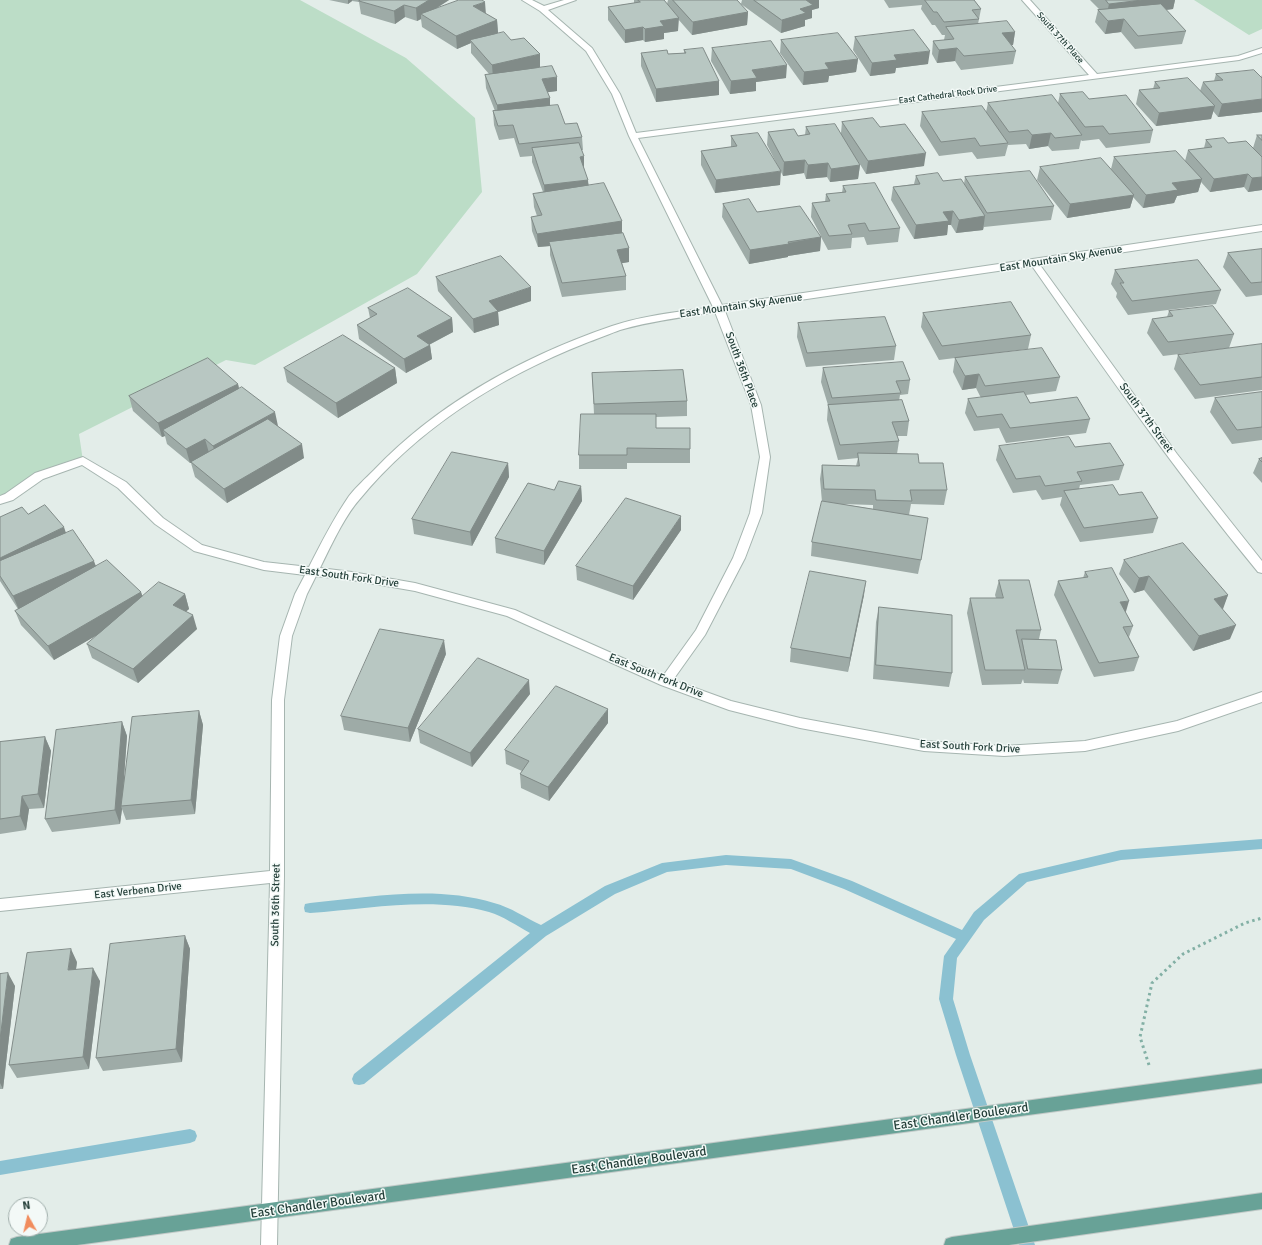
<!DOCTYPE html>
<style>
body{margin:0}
#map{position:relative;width:1262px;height:1245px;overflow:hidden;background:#e3ede9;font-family:Signika,sans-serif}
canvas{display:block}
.north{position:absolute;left:8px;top:1197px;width:40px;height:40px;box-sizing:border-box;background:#f3f9f7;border:1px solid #a0aeab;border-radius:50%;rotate:352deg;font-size:11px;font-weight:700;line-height:16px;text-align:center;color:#233e38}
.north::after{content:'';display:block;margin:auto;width:14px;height:18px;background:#f18c5d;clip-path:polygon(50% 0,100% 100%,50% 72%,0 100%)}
</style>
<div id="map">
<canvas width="1262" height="1245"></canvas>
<div class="north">N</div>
</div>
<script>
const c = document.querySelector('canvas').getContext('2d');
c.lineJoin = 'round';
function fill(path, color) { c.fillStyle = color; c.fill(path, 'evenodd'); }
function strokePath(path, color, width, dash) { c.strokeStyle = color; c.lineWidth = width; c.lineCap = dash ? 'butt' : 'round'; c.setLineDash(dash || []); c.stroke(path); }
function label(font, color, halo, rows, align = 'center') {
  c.font = font + ' Signika,sans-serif'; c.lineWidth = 3; c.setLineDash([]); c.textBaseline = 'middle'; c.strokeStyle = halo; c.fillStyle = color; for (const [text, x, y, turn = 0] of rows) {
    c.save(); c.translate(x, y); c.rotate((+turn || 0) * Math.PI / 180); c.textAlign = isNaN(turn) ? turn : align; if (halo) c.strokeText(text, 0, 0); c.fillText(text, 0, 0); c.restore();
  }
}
fill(new Path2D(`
 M0,0H300L406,58L475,118L482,192L417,274L255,365L226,360L79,434L83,461L39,476L0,500Z
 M1194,0H1262V29L1249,35Z`), '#bcddc7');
fill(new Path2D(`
 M1262,839V849L1121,860L1027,882L984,920L957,958L953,999L970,1055L1035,1245H1019L956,1055L939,999L944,956L956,939L844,889L791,869L726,865L667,872L615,894L546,936L364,1084L359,1085L354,1084L352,1079L354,1074L530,933C517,926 503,916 489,912C432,896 368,909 310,913L305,912L304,908L305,904L310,903C370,897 436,885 494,903C510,907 526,918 541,925L605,886L662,863L726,855L791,859L852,881L962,930L974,912L1019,874L1023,873L1121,850Z
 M190,1129L195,1131L197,1136L195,1141L190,1143L0,1175V1161Z`), '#8bc1d1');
const minor = new Path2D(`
 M522,0H532L544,6L564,0H576L548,10L592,48L620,94L636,133L1089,75L1022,0H1030L1097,74L1238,56L1262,48V53L1239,60L638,138L722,305L1262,225V231L1040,265L1177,454L1262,561V573L1258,572C1177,474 1105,370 1032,266L725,311L761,405L770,457L762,513L745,558L705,635L673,680L731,701L800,718L924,741L1004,746L1085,741L1177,721L1262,692V702L1178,731L1085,751L1004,756L924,751L800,728L729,710L661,685L507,616L415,591L352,580L316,576L307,594L292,636L284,700V876L277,1245H261L270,883L0,911V899L270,871L272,700L280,636L295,594L305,575L264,570L194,551L155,524L118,488L82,465L43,479L13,500L0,504V496L5,494L35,473L83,457L126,482L163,518L202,545L264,562L309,567C321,543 334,518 349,496C356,487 366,478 374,470C439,402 525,356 612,326C644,315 680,312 713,307L629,136L612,94L586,51L540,11ZM715,312L751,405L760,457L750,513L733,558L696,630L663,676L515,610L415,583L352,572L320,568C330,548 344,517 359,500C418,428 500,377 586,343C597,339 609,334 620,330C651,321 684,317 715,312Z`);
const major = new Path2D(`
 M1262,1069V1083L77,1245H9L11,1239L17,1237Z
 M1262,1193V1209L1009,1245H944L946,1239L952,1237Z`);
strokePath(minor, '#a6b5b0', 2);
strokePath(major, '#c1c9c7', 2);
strokePath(new Path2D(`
 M1149,1065L1140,1037L1152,983L1183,954L1245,923L1262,918`), '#83b0a5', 3, [2.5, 3.5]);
fill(minor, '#fff');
fill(major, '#68a297');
fill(new Path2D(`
 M329,0H449L437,8L486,14L497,20L498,33L495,34L511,40L540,67L537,68L557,91L547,92L550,98V105L565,124L582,137L583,150H582L584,168L589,186L622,221V233L629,248V262L622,263L626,276V290L562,297L550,255V246L538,247L532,231L531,217L537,216L534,207L533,194L543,192L532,162V156L520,157L514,138L499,140L494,125L493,111H495L486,88L485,75L489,74L471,53V43L457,49L422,27L421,19L417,21L405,17L395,24L361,14L359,2L352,1L348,4Z
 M634,0H664L667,4L668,0H737L748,12L747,25L692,35L678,19V31L664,33V39L645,42L643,40L625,43L608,20V7L634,3Z
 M742,0H819V8L812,10V18L805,20V26L781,33L741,4Z
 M884,0H974L981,9L978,24L1015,32L1013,45H1011L1016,51L1013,64L961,70L955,61L937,63L932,54L933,41L944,40L945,35H942L935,25H932L921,9L922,5L889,8Z
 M1090,0H1175L1173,9L1166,10L1186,31L1182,44L1135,49L1121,32L1105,34L1095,22L1098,10L1099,9Z
 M855,37L928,64L896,68L895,73L870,76L853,50Z
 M781,40L858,59L856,72L829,76L828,82L803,85L780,53Z
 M712,48L786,78L756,82V91L730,94L711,61Z
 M684,50L719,81V95L656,102L641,66V53L668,54L684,53Z
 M1216,74L1261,77L1262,75V112L1218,117L1213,111L1211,119L1156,126L1136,104L1139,90L1153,89L1155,82L1200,91L1203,82L1214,81Z
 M1060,94L1089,99L1153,130L1150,143L1106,148L1099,139L1082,141L1081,140L1079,149L1052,151L1048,146L1029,149L1026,144L1008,145L1005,156L977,159L972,152L939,156L920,126L922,112H986L988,103H1058Z
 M842,122L880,127L924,166L866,174L858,161L860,165L858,179L830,182L827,177L806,179L804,173L783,176L767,145L768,132L798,136L805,135L806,127L841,133Z
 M1257,135H1262V190L1248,192L1244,187L1210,192L1201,182L1198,192L1177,196L1174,203L1143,208L1133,197L1130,208L1067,218L1037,180L1040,167L1111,169L1114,157L1185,161L1188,150L1204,148L1206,140L1228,143L1253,148Z
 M731,136L780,185L715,193L701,165V151L731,147Z
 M916,176L943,181L964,184L965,177L1054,206L1051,220L984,227V226L983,230L956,233L951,225H948L947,235L914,239L891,200L893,187L914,184Z
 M843,186L900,228L898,242L867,245L864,237L852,238L851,248L828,250L821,237L820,251L788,256V257L749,264L722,217L723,204L757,212L821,236L811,217L812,203L825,202L826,194L842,193Z
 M1262,249V295L1246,297L1223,267L1228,253Z
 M1115,270L1221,290L1216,304L1128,315L1116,297L1117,293L1111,284Z
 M436,277L531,301L498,312L499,325L474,333L438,291Z
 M368,308L452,318L453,332L429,345H430L432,359L406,373L359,339L357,325L370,318Z
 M1169,311L1234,334L1229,348L1163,356L1147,333L1152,319L1167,317Z
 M923,313L1031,335L1028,349L966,357L1060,377L1056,391L1026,395L1030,403L1090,419L1086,433L1006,443L999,428L974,431L965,413L968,399L981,398L976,388L962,390L953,372L955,358L939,360L921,327Z
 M798,323L896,346L894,360L806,367L797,337Z
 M1262,344V390L1195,399L1174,369L1178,355Z
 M284,368H395L397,383L338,418L287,382Z
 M823,368L910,380L908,394L900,395L899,401L909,421L907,436H897L899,441L897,454L919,463L947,490L944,505L911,504L909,515L921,560L918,574L811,556L812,542L822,502L820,479L822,465L856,466L858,458L838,460L827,420L828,405L821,382ZM842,504L873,505V509Z
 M592,373L687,401V416L656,417V428L690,449V463H627V469H579V455L594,414Z
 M238,384L239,389L277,426L304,458L227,503L195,477L191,463H190L167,444L165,436L162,437L133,411L129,396Z
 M1262,392V440L1232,444L1210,412L1215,398Z
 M999,446L1075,447L1124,465L1119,480L1080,485L1079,489L1119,495L1158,518L1153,533L1080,542L1060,505L1062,497L1042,500L1036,490L1013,493L996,460Z
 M1262,458V483L1253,473L1259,459Z
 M508,463L509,477L472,546L414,534L412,519Z
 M581,486L582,501L544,565L496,553L495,538L554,490Z
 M28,514L66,533L96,566L141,592L142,596L185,594L189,609L186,611L197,629L138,683L92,658L87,644L100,633L54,660L21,625L15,611L18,609L0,581V517Z
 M681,530L633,600L577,580L576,566Z
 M1124,560L1228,595L1222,609L1230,639L1193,651L1144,590L1134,593L1119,574Z
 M1085,572L1125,612L1133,626L1129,637L1139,657L1134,671L1094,677L1054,595L1058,581L1083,578Z
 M999,580L1041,630L1039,639L1062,670L1058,684L1024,683L1023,679L1021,684L982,685L967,613L970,598H996L995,595Z
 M864,595L848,672L790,662L791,648Z
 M879,607L952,673L949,687L873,679L876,622Z
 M446,654L410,742L344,730L341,716Z
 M530,694L472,767L420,743L418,729Z
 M199,711L203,725L195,814L126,820L122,809L120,824L52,832L45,819L122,722L127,736L124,776Z
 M608,723L549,801L521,788L520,774L522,771L506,764L505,750Z
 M45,737L51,751L44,808L29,809L26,830L0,834V742Z
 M185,936L190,949L182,1062L103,1071L96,1058Z
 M77,962L76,969L100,981L89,1069L17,1078L9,1065Z
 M0,974L15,986L3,1089H0Z`), '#9eaba7');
fill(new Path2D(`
 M348,0H352V1L348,4Z
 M429,0H449L424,16L421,14V19L417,21L416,8Z
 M805,0H819V8L812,10V18L805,20V26L781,33L782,20L800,9Z
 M1142,0H1175L1173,9L1106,17L1109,4Z
 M485,2L486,15L473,6Z
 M404,5L405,17L395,24L394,11Z
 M748,12L747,25L692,35L693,22Z
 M679,18L678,31L664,33V39L645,42V29L660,21Z
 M1124,19L1121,32L1105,34L1108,21Z
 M497,20L498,33L473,43L470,40L471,43L457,49L456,36Z
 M643,27V40L625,43V30Z
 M1015,32L1013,45L1000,46L1002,33Z
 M957,48L955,61L937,63L939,50Z
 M930,51L928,64L896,68L895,73L870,76L872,63L894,55Z
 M540,54V67L493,78L492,65Z
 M858,59L856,72L829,76L828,82L803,85L804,72L825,63Z
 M787,65L786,78L756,82V91L730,94L731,81L752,70Z
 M557,77V91L542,93V79Z
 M719,81V95L656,102V89Z
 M550,98V111L498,118L497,105Z
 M1262,99V112L1218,117L1222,104Z
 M1215,106L1211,119L1156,126L1159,113Z
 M1051,133L1048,146L1029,149L1032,135Z
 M926,153L924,166L866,174L868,161Z
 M584,156V170L580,157Z
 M805,160L804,173L783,176L784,162Z
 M828,163L827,177L806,179L808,165Z
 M860,165L858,179L830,182L831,169Z
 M781,171L780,185L715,193L716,180Z
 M1248,174L1244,187L1210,192L1214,179Z
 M1262,177V190L1248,192L1252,178Z
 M1202,179L1198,192L1177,196L1174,203L1143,208L1146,195L1172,183Z
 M588,180L589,193L545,199L544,185Z
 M1134,195L1130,208L1067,218L1070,204Z
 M953,211L951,225H948L947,235L914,239L916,225L943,212Z
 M985,216L983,230L956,233L959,220Z
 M622,221V235L549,242L550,246L538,247L537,234Z
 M821,237L820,251L788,256V257L749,264L750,250Z
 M629,248V262L617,264V250Z
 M531,287V301L498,312L499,325L474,333L473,319L489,301Z
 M452,318L453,332L419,350L417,336Z
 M430,345L432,359L406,373L404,359Z
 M395,368L397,383L338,418L336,403Z
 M979,374L976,388L962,390L965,376Z
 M238,384L241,398L163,430L165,436L162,437L158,423Z
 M275,412L278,426L217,460L213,446Z
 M205,439L209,453L190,463L186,449Z
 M302,444L304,458L227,503L224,489Z
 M508,463L509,477L472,546L470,532Z
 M581,486L582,501L544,565V551Z
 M681,516V530L633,600V586Z
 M64,527L69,542L0,576V558Z
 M94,561L99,575L19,610L13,596Z
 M1149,576L1144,590L1134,593L1139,578Z
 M866,581L864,595L848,672L850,658Z
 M141,592L146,607L54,660L48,646Z
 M185,594L189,609L178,619L173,605Z
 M1228,595L1223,609L1208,613L1214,599Z
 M1129,601L1125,615L1120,602Z
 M193,615L197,629L138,683L133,669Z
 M1236,625L1230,639L1193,651L1199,636Z
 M444,640L446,654L410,742L408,728Z
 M529,680L530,694L472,767L470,753Z
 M608,709V723L549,801L548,787Z
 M199,711L203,725L195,814L191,800Z
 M122,722L127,736L122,806H121L122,809L120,824L115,810Z
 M45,737L51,751L44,808L38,794Z
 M22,796L29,809L26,830L20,816Z
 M185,936L190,949L182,1062L176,1049Z
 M71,949L77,962L74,983L68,970Z
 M93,968L100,981L89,1069L83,1057Z
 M8,973L15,986L3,1089L0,1083V1040Z`), '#818b88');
const building = new Path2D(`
 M361,0H429L416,8L404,5L394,11L359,1Z
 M459,0H482L485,2L473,6L497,20L456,36L421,14Z
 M638,0H664L679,18L660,21L664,26L645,29L643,27L625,30L608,7L640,2Z
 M673,0H737L748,12L693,22Z
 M754,0H806L813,5L800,9L806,13L782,20Z
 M925,0H974L981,9L972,10L979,19L944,22L937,12H934Z
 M1106,0H1142L1109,4Z
 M1161,4L1186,31L1138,36L1124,19L1108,21L1098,10Z
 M1007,21L1015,32L1002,33L1016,51L964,56L957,48L939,50L933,41L954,39L946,27Z
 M914,30L930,51L894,55L897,60L872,63L855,37Z
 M504,32L511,40L524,38L540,54L492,65L470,40Z
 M838,33L858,59L825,63L829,69L804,72L781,40Z
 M771,41L787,65L752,70L757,78L731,81L712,48Z
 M703,48L719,81L656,89L641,53L667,50L668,54L686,53L684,50Z
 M552,66L557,77L542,79L550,98L497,105L485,75Z
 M1254,70L1262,78V99L1222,104L1203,82L1223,80L1216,74Z
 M1188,78L1215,106L1159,113L1139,90L1160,88L1155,82Z
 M1083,92L1089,99L1126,95L1153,130L1109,134L1103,126L1085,127L1060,94Z
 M1052,95L1082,135L1055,138L1051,133L1032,135L1028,130L1009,132L988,103Z
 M558,105L565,124L577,123L582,137L519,144L513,125L498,126L493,111Z
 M982,106L1008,143L980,146L975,138L941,142L922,112Z
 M873,118L880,127L905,124L926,153L868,161L842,122Z
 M835,124L860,165L831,169L828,163L808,165L805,160L784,162L768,132L794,129L798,136L810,134L806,127Z
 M758,133L781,171L716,180L701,151L737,146L731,136Z
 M1257,135H1262V140Z
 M1224,138L1228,143L1246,141L1262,157V177L1252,178L1248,174L1214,179L1188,150L1212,147L1206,140Z
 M579,143L584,156L580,157L588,180L544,185L532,148Z
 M1176,151L1202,179L1172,183L1178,190L1146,195L1114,157Z
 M1101,158L1134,195L1070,204L1040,167Z
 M1030,171L1054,206L987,213L965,177Z
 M938,173L943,181L961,179L985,216L959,220L953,211L943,212L949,221L916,225L893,187L920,184L916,176Z
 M604,183L622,221L537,234L531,217L542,215L533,194Z
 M875,183L900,228L869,231L865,223L848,225L852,234L829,236L812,203L830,201L826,194L846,192L843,186Z
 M749,199L757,212L800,206L821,237L788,242L789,244L750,250L723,204Z
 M623,233L629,248L617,250L626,276L562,283L549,242Z
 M1262,249V282L1251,283L1228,253Z
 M501,256L531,287L489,301L498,311L473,319L436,277Z
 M1198,260L1221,290L1132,301L1120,283H1124L1115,270Z
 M408,288L452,318L417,336L430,345L404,359L357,325L377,314L368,308Z
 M1011,302L1031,335L942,346L923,313Z
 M1213,306L1234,334L1168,342L1152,319L1173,316L1169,311Z
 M885,317L896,346L807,353L798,323Z
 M343,335L395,368L336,403L284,368Z
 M1262,344V377L1200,385L1178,355Z
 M1042,348L1060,377L985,386L979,374L965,376L955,358Z
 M208,358L238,384L158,423L129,396Z
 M903,362L910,380L896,381L901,393L832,398L823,368Z
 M683,370L687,401L594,404L592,373Z
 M242,387L275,412L213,446L205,439L186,449L163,430Z
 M1024,392L1030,403L1077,397L1090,419L1010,428L1002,414L977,417L968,399Z
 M1262,392V427L1237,430L1215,398Z
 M902,400L909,421L892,422L899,441L840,445L828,405Z
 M581,414H656V428H690V449L627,448V455H579Z
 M268,419L302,444L224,489L191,462Z
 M1069,437L1075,447L1110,443L1124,465L1077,472L1082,481L1045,486L1040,476L1016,479L999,446Z
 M452,452L508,463L470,532L412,519Z
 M858,453L918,454L919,463H943L947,490H910L912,501L876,500L875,490L824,489L822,465L859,466Z
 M1262,458V462L1259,459Z
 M559,481L581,486L544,551L495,538L528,483L554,490Z
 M1113,485L1119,495L1142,492L1158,518L1084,528L1064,491Z
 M626,498L681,516L633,586L576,566Z
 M822,501L928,518L921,560L812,542Z
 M45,505L64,527L0,558V517L22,507L28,514Z
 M73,530L94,561L13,596L0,576V561Z
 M1183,543L1228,595L1214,599L1236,625L1199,636L1149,576L1139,578L1124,560Z
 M107,560L141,592L48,646L15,611Z
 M1112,568L1129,601L1120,602L1133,626L1123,627L1139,657L1099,663L1058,581L1088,577L1085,572Z
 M810,571L866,581L850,658L791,648Z
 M999,580H1029L1041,630H1016L1025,670H985L970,598H1003Z
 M159,582L185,594L173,605L193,615L133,669L87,644Z
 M879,607L952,615V673L876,665Z
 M380,629L444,640L408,728L341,716Z
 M1022,639L1056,640L1062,670L1028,669Z
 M478,658L529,680L470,753L418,729Z
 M556,686L608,709L548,787L520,774L529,761L505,750Z
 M199,711L191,800L121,806L132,717Z
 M122,722L115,810L45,819L56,730Z
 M45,737L38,794L22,796L20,816L0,819V742Z
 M185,936L176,1049L96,1058L110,944Z
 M71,949L68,970L93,968L83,1057L9,1065L27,953Z
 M8,973L0,1040V974Z`);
fill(building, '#b8c7c2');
strokePath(building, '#818b88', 1);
label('9px', '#233e38', '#f3f9f7', [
 ["South 37th Place",1060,38,48],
 ["East Cathedral Rock Drive",948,95,-7]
]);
label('11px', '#233e38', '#f3f9f7', [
 ["East Mountain Sky Avenue",1061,259,-9],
 ["East Mountain Sky Avenue",741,306,-8],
 ["South 36th Place",742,370,70],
 ["South 37th Street",1146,418,54],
 ["East South Fork Drive",349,577,8],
 ["East South Fork Drive",656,676,22],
 ["East South Fork Drive",970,747,3],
 ["East Verbena Drive",138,891,-6],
 ["South 36th Street",276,905,-89]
]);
label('13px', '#233e38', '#f3f9f7', [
 ["East Chandler Boulevard",961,1117,-8],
 ["East Chandler Boulevard",639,1161,-8],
 ["East Chandler Boulevard",318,1205,-8]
]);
</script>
